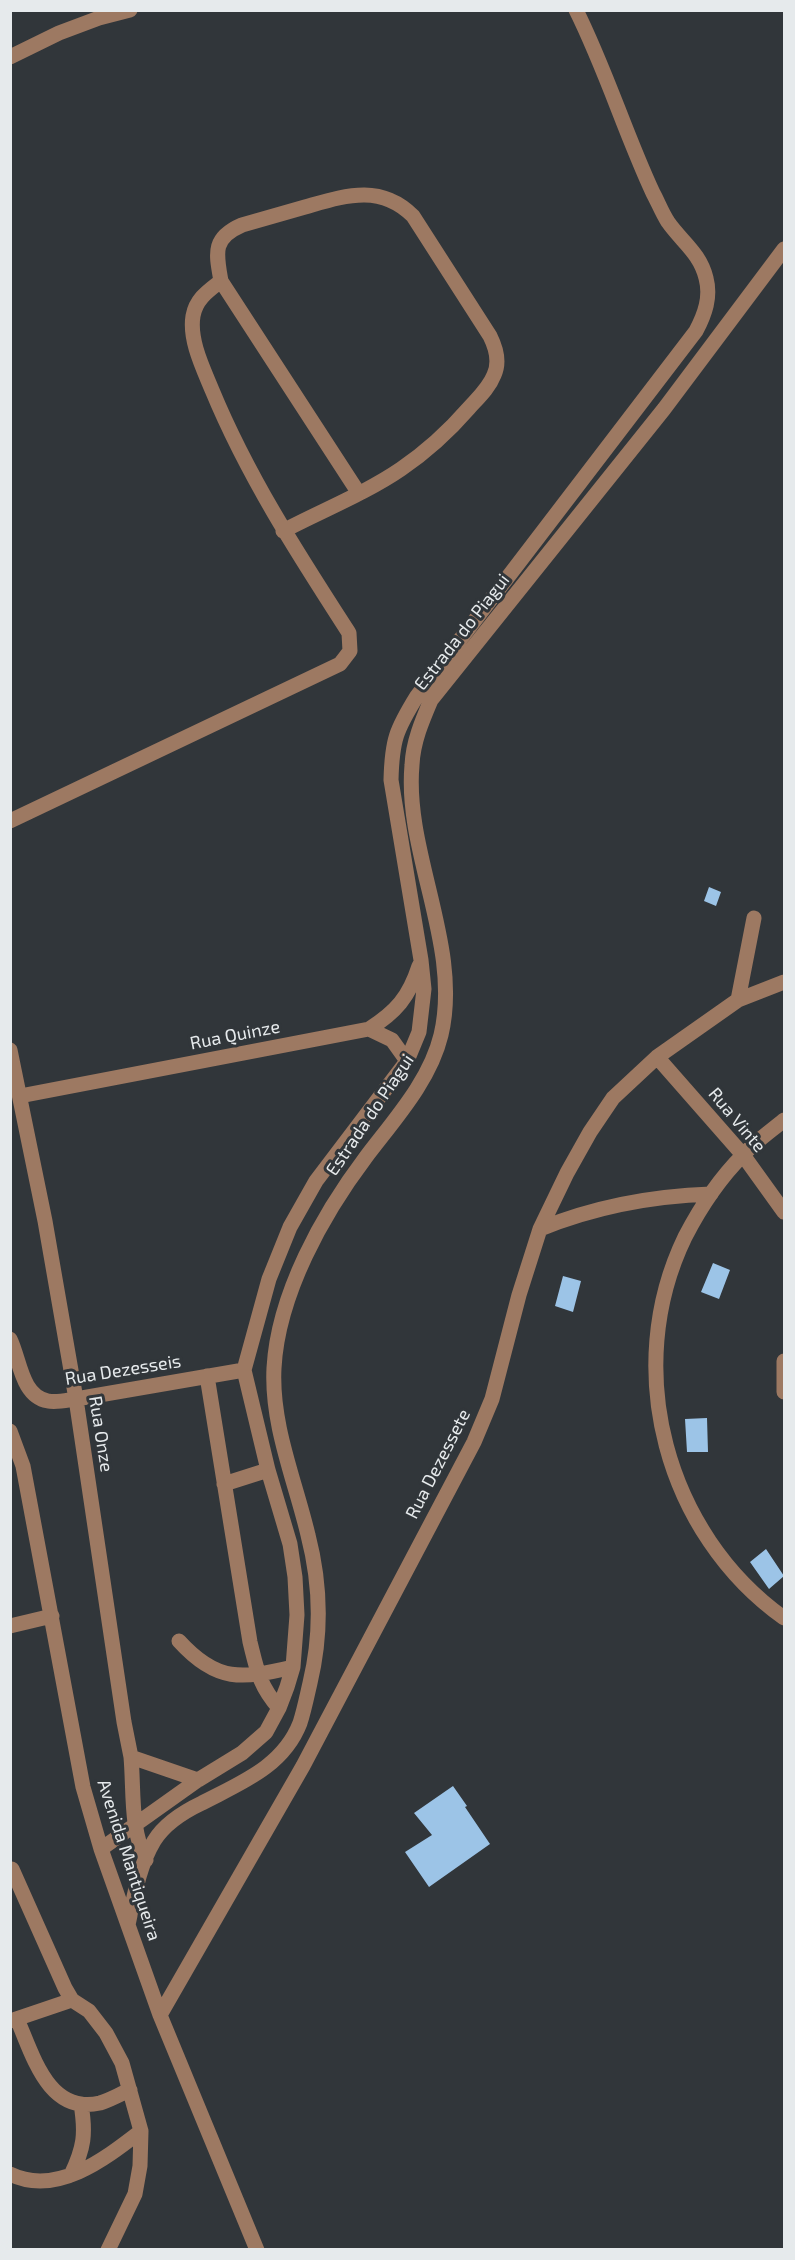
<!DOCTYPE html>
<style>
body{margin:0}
#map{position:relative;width:795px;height:2260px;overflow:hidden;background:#31363a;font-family:"Exo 2",sans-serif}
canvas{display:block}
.frame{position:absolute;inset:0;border:12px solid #e6eaec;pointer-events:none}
</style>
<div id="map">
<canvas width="795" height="2260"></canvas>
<div class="frame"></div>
</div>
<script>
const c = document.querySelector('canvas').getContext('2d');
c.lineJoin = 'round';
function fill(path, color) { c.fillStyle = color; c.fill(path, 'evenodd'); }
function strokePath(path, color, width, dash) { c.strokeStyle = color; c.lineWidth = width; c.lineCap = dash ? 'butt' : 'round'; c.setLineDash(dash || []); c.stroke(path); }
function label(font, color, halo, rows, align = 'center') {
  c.font = font + ' "Exo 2",sans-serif'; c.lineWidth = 6; c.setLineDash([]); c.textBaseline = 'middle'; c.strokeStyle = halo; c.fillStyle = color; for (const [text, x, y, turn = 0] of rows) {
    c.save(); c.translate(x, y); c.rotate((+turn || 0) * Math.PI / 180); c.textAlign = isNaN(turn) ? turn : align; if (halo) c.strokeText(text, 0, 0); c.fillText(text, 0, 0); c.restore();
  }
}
fill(new Path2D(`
 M709,887L721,892L716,906L704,901Z
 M713,1263L730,1270L719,1299L701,1292Z
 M563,1276L581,1281L573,1312L555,1306Z
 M707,1418L708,1452H687L685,1419Z
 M766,1549L784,1576L769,1589L750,1562Z
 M453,1786L467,1806L465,1807L490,1844L429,1887L405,1852L432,1835L414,1813Z`), '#9cc4e7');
strokePath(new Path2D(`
 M10,57L59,33L99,18L130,10
 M283,531C321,511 366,493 401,469C426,452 449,431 469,408C478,398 489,388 494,375C500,362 496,348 490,336L413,216C380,183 344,196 305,207C284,213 263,219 242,225C212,238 216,253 221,281L358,492
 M10,821L340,664L350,651L349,633C298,554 248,477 212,390C203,368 189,340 193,316C196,299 208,291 221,281
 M738,1000L754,918
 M369,1029L392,1040L407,1061
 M10,1050L45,1221L76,1399L124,1722L131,1757L198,1780
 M657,1057L743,1155L784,1212
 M20,1096L369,1029C396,1012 409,997 419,966
 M784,1120C771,1131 755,1142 743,1155C720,1178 700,1208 685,1237C621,1369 666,1534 784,1618
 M540,1229C594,1207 653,1196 711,1194
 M10,1339C20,1359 21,1396 48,1401C56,1403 68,1400 76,1399L244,1370
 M784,1361V1392
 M207,1376L250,1642C257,1670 259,1685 279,1708
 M10,1431L23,1466L83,1787L101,1849L160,2015L257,2250
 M224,1484L268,1470
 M10,1626L52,1616
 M179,1641C217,1683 242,1679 293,1667
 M131,1757C134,1791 130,1829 146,1860
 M101,1849L198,1780L242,1753L266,1732L279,1708L287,1687L293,1667L297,1615L295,1577L290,1544L268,1470L244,1370L269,1279L290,1227L316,1181L407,1061L419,1032L424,989L421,960L391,780C392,740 396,730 417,696L696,331C705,314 711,297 706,278C700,253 682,242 668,222C662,213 658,202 653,193C625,133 606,70 576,10
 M10,1870L12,1869L65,1988L72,2000L89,2011L106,2033L122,2063L141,2131L140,2166L135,2194L108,2250
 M128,1925C134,1897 139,1866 154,1841C165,1823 183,1812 202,1803C240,1783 283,1767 300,1723C304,1711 307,1696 310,1683C322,1633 321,1585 308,1535C295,1480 271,1425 274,1368C278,1294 323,1214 366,1157C394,1120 430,1081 441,1035C462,946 404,853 412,765C413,742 422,721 431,700L664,409L784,249
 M160,2015L303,1766L474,1442L492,1399L519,1295L540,1229L567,1173L590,1132L613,1098L657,1057L738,1000L784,982
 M17,2019C33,2055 48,2115 100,2103C110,2100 120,2094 130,2090
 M10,2021L72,2000
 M10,2174C57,2197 106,2158 141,2131
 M71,2175C84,2148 86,2134 81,2104`), '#9d7962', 15);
label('18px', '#e6eaec', '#31363a', [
 ["Estrada do Piagui",462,632,-52],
 ["Rua Quinze",235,1035,-11],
 ["Estrada do Piagui",370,1115,-56],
 ["Rua Vinte",737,1120,50],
 ["Rua Dezesseis",123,1370,-9],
 ["Rua Onze",101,1434,81],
 ["Rua Dezessete",438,1464,-63],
 ["Avenida Mantiqueira",129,1860,72]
]);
</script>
